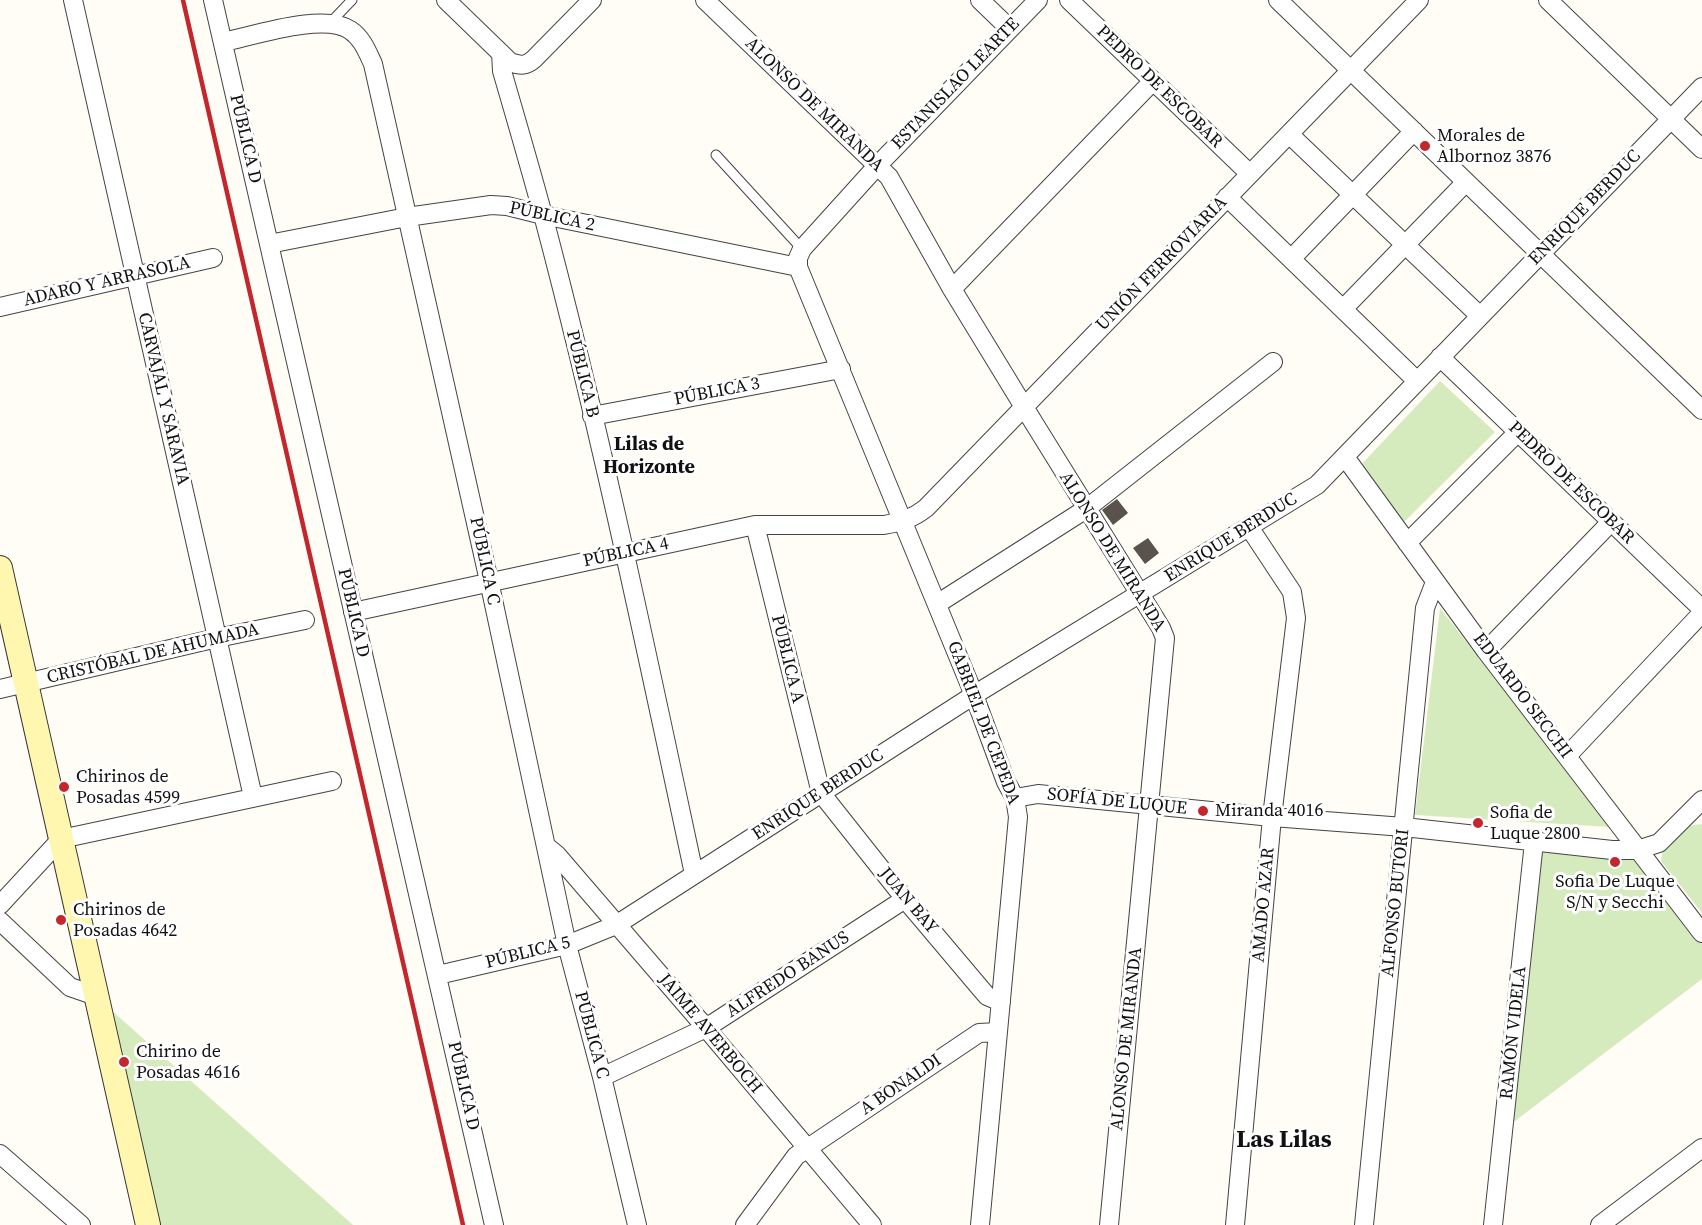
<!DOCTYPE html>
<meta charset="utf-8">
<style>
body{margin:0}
canvas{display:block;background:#fffdf5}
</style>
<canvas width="1702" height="1225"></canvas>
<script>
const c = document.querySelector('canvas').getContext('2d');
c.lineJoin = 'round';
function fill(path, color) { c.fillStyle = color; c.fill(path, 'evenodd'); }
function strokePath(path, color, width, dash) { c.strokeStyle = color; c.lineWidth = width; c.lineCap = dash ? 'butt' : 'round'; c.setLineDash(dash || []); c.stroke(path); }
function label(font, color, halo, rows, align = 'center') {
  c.font = font + ' "Source Serif 4",serif'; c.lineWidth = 6; c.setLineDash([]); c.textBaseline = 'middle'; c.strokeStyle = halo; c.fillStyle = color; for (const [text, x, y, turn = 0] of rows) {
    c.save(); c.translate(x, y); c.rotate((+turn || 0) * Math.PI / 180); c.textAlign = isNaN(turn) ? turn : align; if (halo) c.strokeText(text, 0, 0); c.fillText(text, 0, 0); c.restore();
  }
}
fill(new Path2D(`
 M1440,381L1495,432L1404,522L1358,468Z
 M1440,608L1610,827L1415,815Z
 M1702,824V913L1661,861L1663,850L1689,826Z
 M1540,846L1639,858L1702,936V979L1511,1124Z
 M110,1009L353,1225H158Z`), '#d5ebbd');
fill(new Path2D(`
 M1117,499L1128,513L1113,525L1102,510Z
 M1148,538L1159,553L1145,564L1133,548Z`), '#5a524d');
const lane = new Path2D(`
 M331,22L352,0
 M716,155L802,249`);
const street = new Path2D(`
 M73,0L253,797
 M213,0L494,1225
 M446,0L510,62C521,66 526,66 534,59L592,0
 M705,0L889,177L952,289L1024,407L1161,628L1165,638L1109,1225
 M980,0L1010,29
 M1069,0L1250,174
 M1278,0L1702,410
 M1548,0L1702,149
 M223,42C253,36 324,12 350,30C362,38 367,51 373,64L489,581L567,945L602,1077L637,1225
 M501,53L502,71C516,119 530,167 543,215C601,433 647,654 694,874
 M1289,134L1480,316
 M1227,197L1417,381
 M269,244L407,217L491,205L507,206L543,215L798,267
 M1291,259L1414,131
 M952,289L1153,81
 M0,307L213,258
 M1343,309L1466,182
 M1440,357L1702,609
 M592,416L841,369
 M1345,457L1486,651L1702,933
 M755,525L821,793L905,899L981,989L987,996L1001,1002
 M1407,543L1518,432
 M937,604L1086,509L1273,362
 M353,612L755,525H884C901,522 912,519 926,508L1419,0
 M1486,651L1611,522
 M0,689L217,638L305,620
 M1567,756L1702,613
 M1015,798L1038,794L1272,817L1404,827L1612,850H1637L1659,843L1702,800
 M546,846L557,855L706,1028L872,1225
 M0,905L61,839L332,781
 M0,921L70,987L96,996
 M438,975L567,945L616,925L974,695L1317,485L1702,87
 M602,1077L706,1028L905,899
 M0,1154L81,1225
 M745,1225L796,1156L979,1033L998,1032
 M980,1225L1018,817L1015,798L1006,782L974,695L798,267V258L802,249L877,166L1038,0
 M1235,1225L1272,817L1296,618L1292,592L1249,527
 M1364,1225L1425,608L1435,582
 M1493,1225L1534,842
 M1600,1225L1702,1148`);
const secondary = new Path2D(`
 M0,568L148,1225`);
strokePath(lane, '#444', 11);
strokePath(street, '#444', 20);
strokePath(secondary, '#333', 26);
strokePath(lane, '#fff', 9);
strokePath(street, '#fff', 18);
strokePath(secondary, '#fff6b0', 24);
strokePath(new Path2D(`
 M183,0L463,1225`), '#c4262e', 4.5);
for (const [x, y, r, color] of [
 [1425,146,6,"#c4262e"],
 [64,787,6,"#c4262e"],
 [1203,811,6,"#c4262e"],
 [1478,823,6,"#c4262e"],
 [1615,862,6,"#c4262e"],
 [61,920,6,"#c4262e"],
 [124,1062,6,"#c4262e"]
]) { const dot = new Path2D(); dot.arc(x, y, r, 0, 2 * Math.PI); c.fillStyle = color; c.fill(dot); strokePath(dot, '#fff', 2); }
label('18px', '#111', '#fff', [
 ["ESTANISLAO LEARTE",956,84,-46],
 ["PEDRO DE ESCOBAR",1159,87,44],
 ["ALONSO DE MIRANDA",814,105,44],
 ["PÚBLICA D",245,139,77],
 ["ENRIQUE BERDUC",1585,208,-46],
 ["PÚBLICA 2",552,217,12],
 ["UNIÓN FERROVIARIA",1162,264,-46],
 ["ADARO Y ARRASOLA",107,282,-13],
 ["PÚBLICA B",582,374,76],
 ["PÚBLICA 3",717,392,-11],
 ["CARVAJAL Y SARAVIA",163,399,77],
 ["PEDRO DE ESCOBAR",1571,483,44],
 ["ENRIQUE BERDUC",1231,538,-32],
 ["ALONSO DE MIRANDA",1112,552,58],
 ["PÚBLICA 4",626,553,-12],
 ["PÚBLICA C",484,561,78],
 ["PÚBLICA D",353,613,77],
 ["CRISTÓBAL DE AHUMADA",153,654,-13],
 ["PÚBLICA A",787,659,76],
 ["EDUARDO SECCHI",1522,696,53],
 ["GABRIEL DE CEPEDA",983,723,69],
 ["ENRIQUE BERDUC",818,795,-33],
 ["SOFÍA DE LUQUE",1117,802,6],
 ["JUAN BAY",908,901,50],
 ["ALFONSO BUTORI",1396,903,-84],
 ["AMADO AZAR",1264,905,-85],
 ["PÚBLICA 5",528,953,-14],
 ["ALFREDO BANUS",788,975,-33],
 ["RAMÓN VIDELA",1514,1033,-84],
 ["JAIME AVERBOCH",710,1034,50],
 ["PÚBLICA C",591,1035,75],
 ["ALONSO DE MIRANDA",1127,1039,-84],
 ["A BONALDI",901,1085,-34],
 ["PÚBLICA D",463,1086,77]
]);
label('18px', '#111', '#fff', [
 ["Morales de",1437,136],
 ["Albornoz 3876",1437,157],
 ["Chirinos de",76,777],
 ["Posadas 4599",76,798],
 ["Miranda 4016",1215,811],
 ["Sofia de",1490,813],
 ["Luque 2800",1490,834],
 ["Sofia De Luque",1615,882,"center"],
 ["S/N y Secchi",1615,903,"center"],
 ["Chirinos de",73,910],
 ["Posadas 4642",73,931],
 ["Chirino de",136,1052],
 ["Posadas 4616",136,1073]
], 'left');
label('bold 20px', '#111', '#fff', [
 ["Lilas de",649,445],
 ["Horizonte",649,468]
]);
label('bold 24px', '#111', '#fff', [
 ["Las Lilas",1284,1141]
]);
</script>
